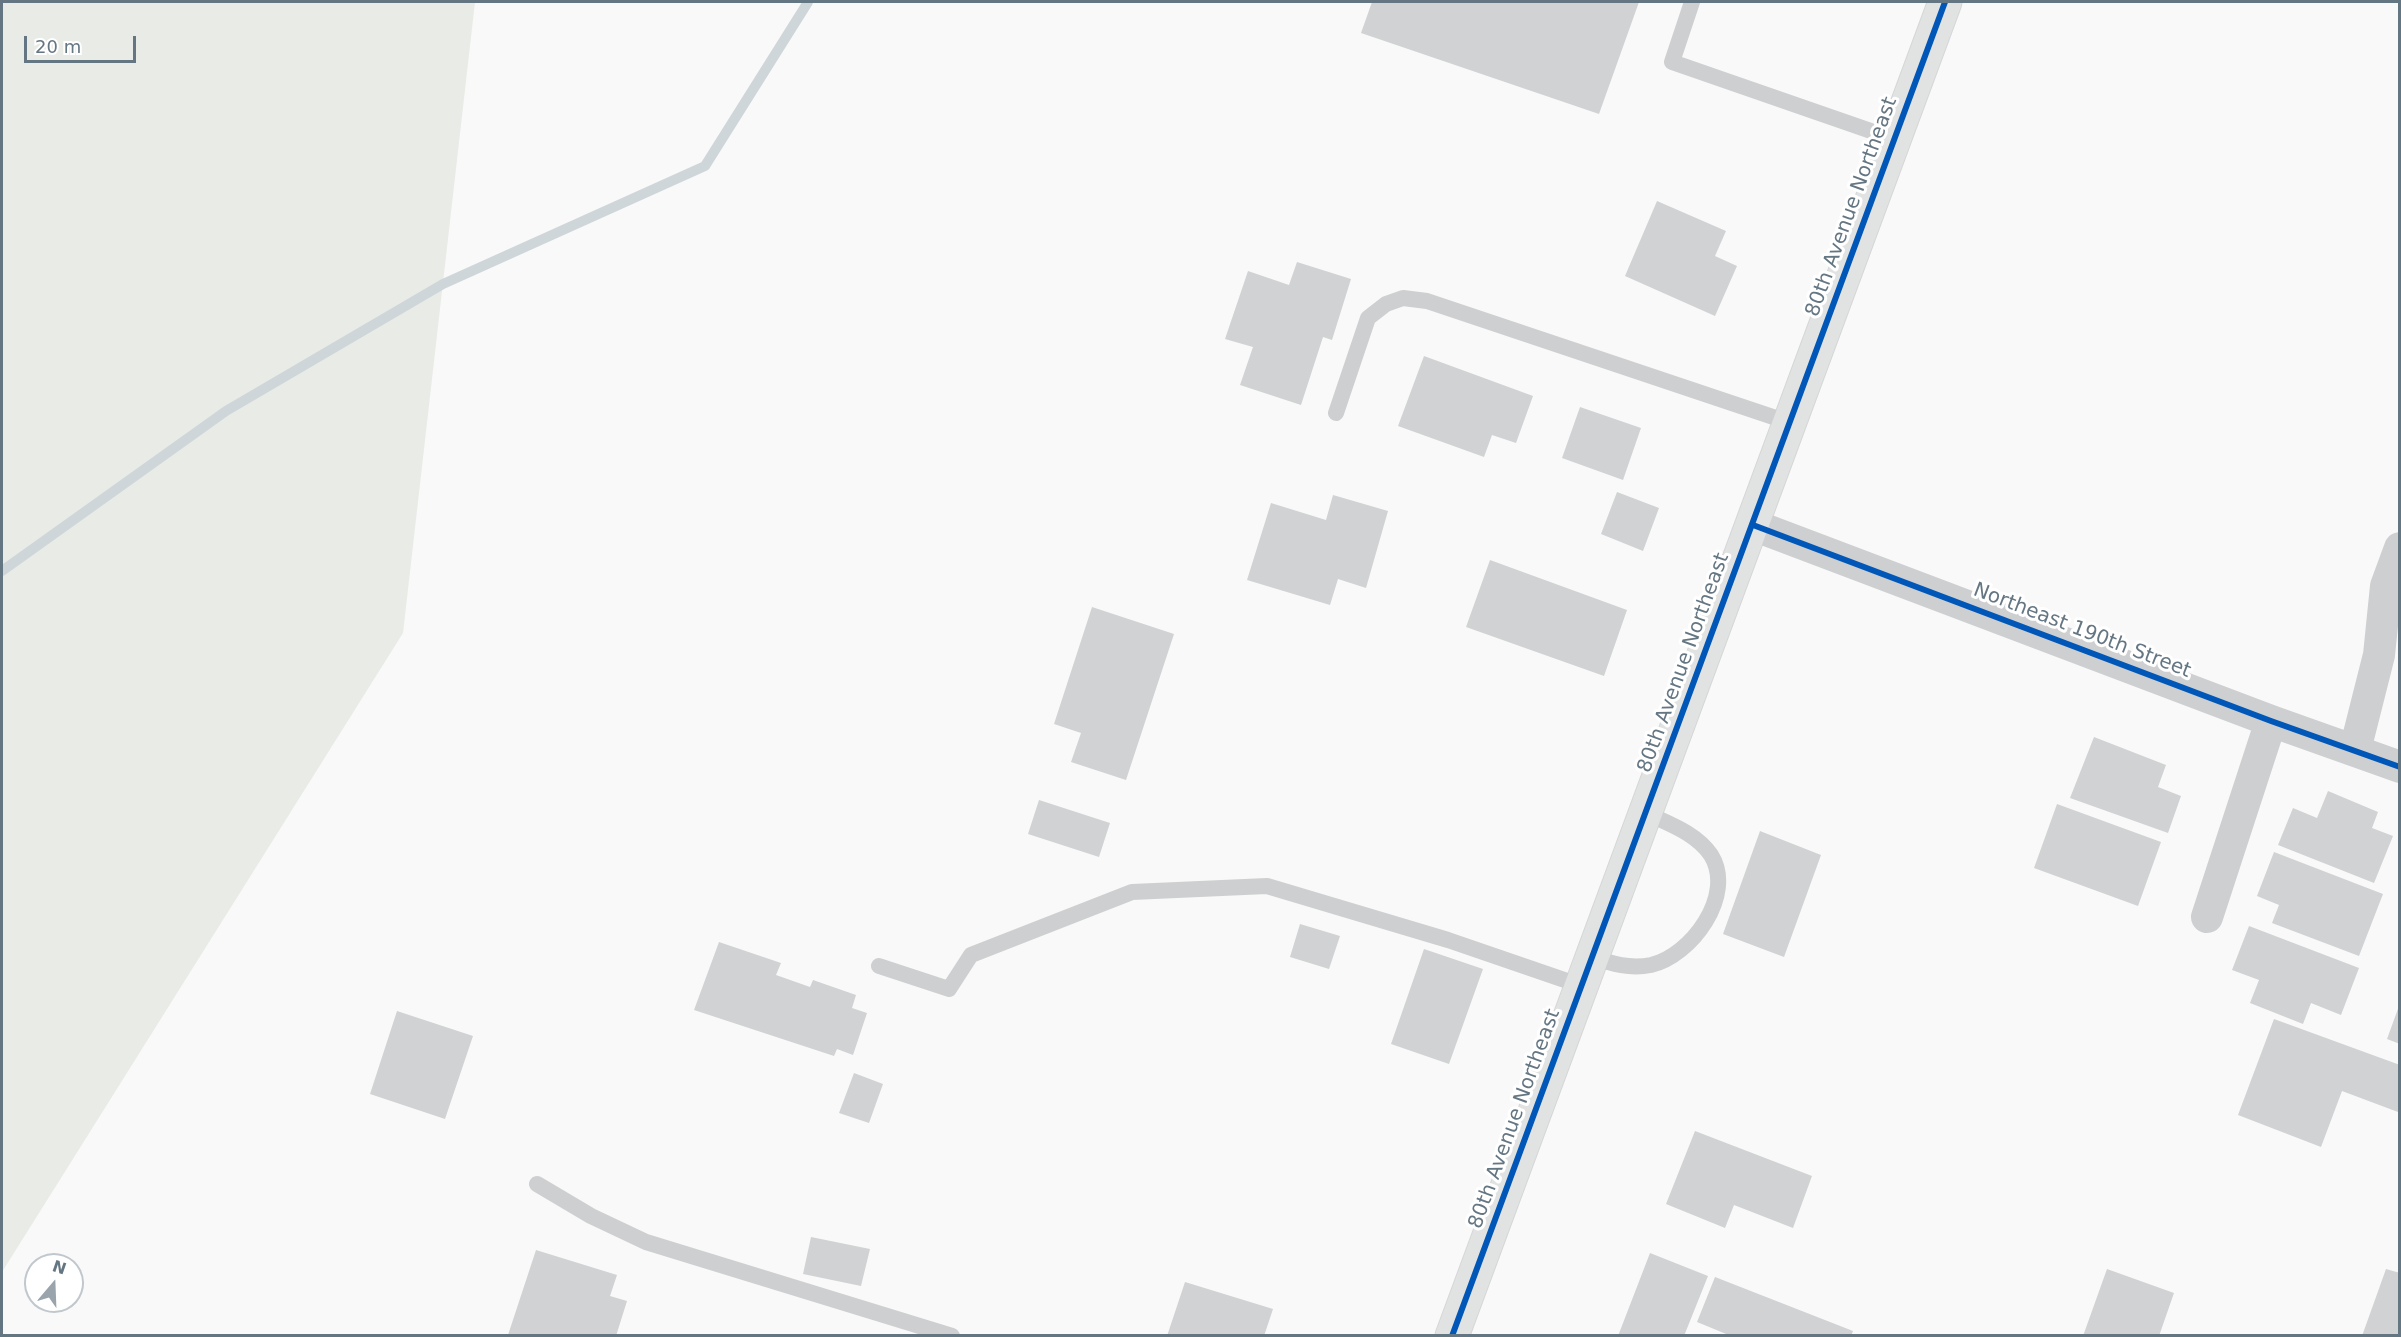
<!DOCTYPE html>
<style>
body{margin:0}
#map{position:relative;width:2401px;height:1337px;overflow:hidden;background:#f9f9f9;font-family:"DejaVu Sans",sans-serif}
canvas{display:block}
.frame{position:absolute;inset:0;border:3px solid #657683;pointer-events:none}
.north{position:absolute;left:24px;top:1253px;width:60px;height:60px;box-sizing:border-box;background:#fff;border:2px solid #c1c8cd;border-radius:50%;rotate:19deg;font-size:16px;font-weight:700;line-height:24px;text-align:center;color:#657683}
.north::after{content:'';display:block;margin:auto;width:21px;height:27px;background:#99a4ac;clip-path:polygon(50% 0,100% 100%,50% 72%,0 100%)}
.scale{position:absolute;left:24px;top:36px;width:112px;height:27px;box-sizing:border-box;border:3px solid #657683;border-top:0;padding-left:8px;font-size:18px;line-height:21px;white-space:nowrap;color:#657683;-webkit-text-stroke:4px #fff;paint-order:stroke}
</style>
<div id="map">
<canvas width="2401" height="1337"></canvas>
<div class="frame"></div>
<div class="north">N</div>
<div class="scale">20 m</div>
</div>
<script>
const c = document.querySelector('canvas').getContext('2d');
c.lineJoin = 'round';
function fill(path, color) { c.fillStyle = color; c.fill(path, 'evenodd'); }
function strokePath(path, color, width, dash) { c.strokeStyle = color; c.lineWidth = width; c.lineCap = dash ? 'butt' : 'round'; c.setLineDash(dash || []); c.stroke(path); }
function label(font, color, halo, rows, align = 'center') {
  c.font = font + ' "DejaVu Sans",sans-serif'; c.lineWidth = 6; c.setLineDash([]); c.textBaseline = 'middle'; c.strokeStyle = halo; c.fillStyle = color; for (const [text, x, y, turn = 0] of rows) {
    c.save(); c.translate(x, y); c.rotate((+turn || 0) * Math.PI / 180); c.textAlign = isNaN(turn) ? turn : align; if (halo) c.strokeText(text, 0, 0); c.fillText(text, 0, 0); c.restore();
  }
}
fill(new Path2D(`
 M2,2H475L403,633L2,1272Z`), '#e8ebe6');
strokePath(new Path2D(`
 M2,571L226,411L443,284L705,166L808,2`), '#ced6d9', 10);
fill(new Path2D(`
 M1372,2H1639L1599,114L1361,33Z
 M1657,201L1726,231L1715,256L1737,266L1715,316L1625,276Z
 M1297,262L1351,279L1332,340L1323,337L1301,405L1240,385L1253,347L1225,339L1248,271L1289,285Z
 M1424,356L1533,396L1516,443L1492,435L1484,457L1398,426Z
 M1580,407L1641,428L1623,480L1562,458Z
 M1617,492L1659,508L1643,551L1601,534Z
 M1333,495L1388,511L1366,588L1338,579L1330,605L1247,580L1271,503L1326,520Z
 M1490,560L1627,610L1604,676L1466,627Z
 M1092,607L1174,634L1126,780L1071,762L1081,733L1054,724Z
 M2094,737L2166,765L2158,787L2181,796L2168,833L2070,798Z
 M2328,791L2378,812L2372,828L2393,836L2374,883L2278,845L2293,808L2317,818Z
 M1039,800L1110,823L1099,857L1028,834Z
 M2057,804L2161,842L2138,906L2034,868Z
 M1760,831L1821,855L1784,957L1723,934Z
 M2274,852L2383,894L2359,956L2272,923L2279,905L2257,896Z
 M1300,924L1340,936L1329,969L1290,957Z
 M2249,926L2359,968L2341,1015L2311,1003L2303,1024L2250,1003L2259,980L2232,970Z
 M719,942L781,963L776,975L810,987L813,980L856,995L852,1008L867,1013L853,1055L837,1049L834,1056L694,1010Z
 M1424,949L1483,969L1449,1064L1391,1044Z
 M2399,1006H2400V1044L2387,1039Z
 M397,1011L473,1036L445,1119L370,1094Z
 M2274,1019L2400,1065L2398,1112L2342,1091L2321,1147L2238,1115Z
 M854,1073L883,1084L869,1123L839,1113Z
 M1695,1131L1812,1176L1793,1228L1734,1205L1725,1228L1666,1204Z
 M811,1237L870,1249L861,1286L803,1274Z
 M536,1250L617,1275L610,1296L627,1301L616,1336L508,1335Z
 M1650,1253L1708,1276L1684,1336H1618Z
 M2107,1269L2174,1293L2159,1336H2083Z
 M2386,1269L2400,1273V1336H2362Z
 M1715,1277L1853,1331L1851,1336H1731L1697,1322Z
 M1185,1282L1273,1309L1264,1336H1167Z`), '#d0d2d3');
const secondary = new Path2D(`
 M1452,1336L1945,2`);
strokePath(secondary, '#d5d6d7', 35);
strokePath(new Path2D(`
 M1692,2L1672,62L1894,139
 M1336,413L1368,318L1386,304L1403,298L1427,301L1791,423
 M1593,957C1612,964 1630,969 1651,965C1691,956 1736,895 1711,855C1696,833 1669,824 1646,813
 M879,966L949,989L971,955L1132,892L1267,886L1448,940L1582,986
 M537,1184L591,1216L646,1242L952,1336`), '#cecfd0', 16);
strokePath(new Path2D(`
 M1753,525L2271,721L2400,767
 M2355,750L2379,655L2386,586L2400,548
 M2207,917L2271,721`), '#cecfd0', 32);
strokePath(secondary, '#e1e2e2', 33);
strokePath(new Path2D(`
 M1753,525L2271,721L2400,767
 M1452,1336L1945,2`), '#0057b8', 6);
label('20px', '#657683', '#fff', [
 ["80th Avenue Northeast",1852,207,-70],
 ["Northeast 190th Street",2082,631,21],
 ["80th Avenue Northeast",1684,663,-70],
 ["80th Avenue Northeast",1515,1119,-70]
]);
</script>
